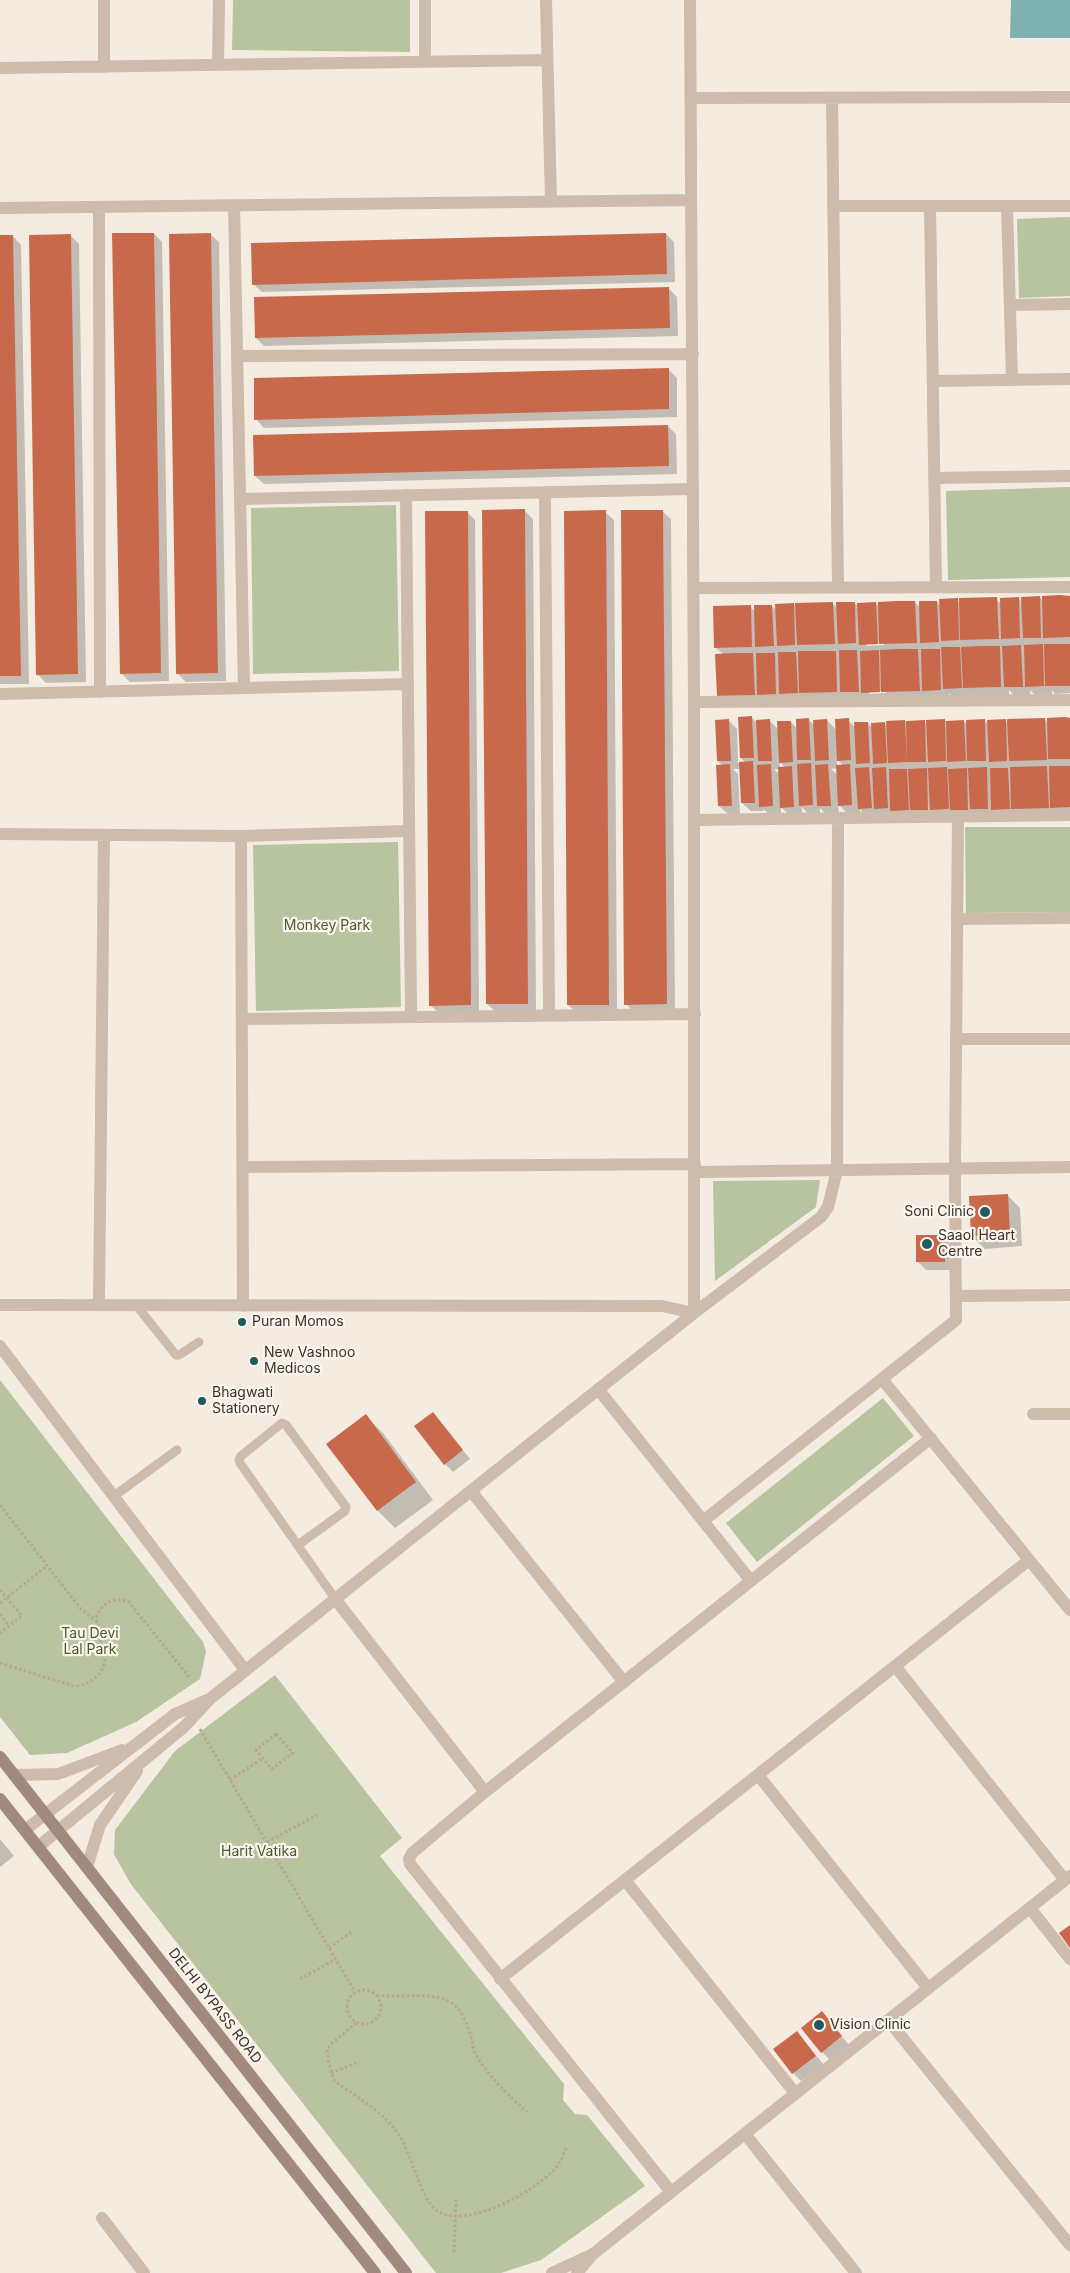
<!DOCTYPE html>
<style>
body{margin:0}
canvas{display:block;background:#f4ebe1}
</style>
<canvas width="1070" height="2273"></canvas>
<script>
const c = document.querySelector('canvas').getContext('2d');
c.lineJoin = 'round';
function fill(path, color) { c.fillStyle = color; c.fill(path, 'evenodd'); }
function strokePath(path, color, width, dash) { c.strokeStyle = color; c.lineWidth = width; c.lineCap = dash ? 'butt' : 'round'; c.setLineDash(dash || []); c.stroke(path); }
function label(font, color, halo, rows, align = 'center') {
  c.font = font + ' Inter,sans-serif'; c.lineWidth = 4.5; c.setLineDash([]); c.textBaseline = 'middle'; c.strokeStyle = halo; c.fillStyle = color; for (const [text, x, y, turn = 0] of rows) {
    c.save(); c.translate(x, y); c.rotate((+turn || 0) * Math.PI / 180); c.textAlign = isNaN(turn) ? turn : align; if (halo) c.strokeText(text, 0, 0); c.fillText(text, 0, 0); c.restore();
  }
}
fill(new Path2D(`
 M233,0H410V52L232,50Z
 M1070,217V296L1019,298L1017,219Z
 M1070,487V577L948,580L946,491Z
 M396,505L399,671L253,674L251,508Z
 M965,827H1070V912L966,913Z
 M398,842L401,1007L256,1011L253,845Z
 M820,1180L816,1207L715,1281L713,1181Z
 M0,1380L203,1642L206,1652L200,1679L136,1722L67,1753L30,1755L0,1717Z
 M883,1398L914,1436L757,1562L726,1523Z
 M275,1675L402,1838L380,1856L564,2084L563,2100L575,2114L587,2115L645,2186L541,2260L501,2273H436L130,1883L114,1854L115,1830L175,1751Z`), '#b8c4a0');
fill(new Path2D(`
 M1011,0H1070V38H1010Z`), '#7fb0b2');
fill(new Path2D(`
 M154,234L162,242L169,681L130,682L121,673Z
 M210,234L219,242L226,681L186,682L178,674Z
 M666,234L674,242L675,282L262,292L253,284Z
 M70,235L79,244L86,682L46,683L38,675Z
 M0,236H13L21,245L29,684H0Z
 M668,288L677,297L678,336L264,346L256,338Z
 M668,369L677,378V417L264,428L256,419Z
 M668,426L676,434L677,474L264,484L255,476Z
 M524,510L533,519L536,1011L496,1012L487,1004Z
 M662,511L671,519L675,1012H634L626,1004Z
 M467,512L475,520L479,1013H439L430,1005Z
 M605,512L614,520L617,1013H577L568,1005Z
 M1040,597L1043,601L1070,597V693L1055,694L1052,690V694L1035,695L1030,690V695H1014L1009,690V695L972,696L969,693L970,696L953,697L949,693V698L932,699L927,694L928,699L726,704L724,655L715,647L750,607L755,611L772,606L777,611L793,604L797,608L833,604L838,608L854,603L859,607L876,603L879,607L915,602L920,607L937,602L940,606L957,600L960,603L996,599L1001,604L1018,598L1023,603ZM884,642V645L867,646V643ZM869,691H886V693L869,694Z
 M751,717L755,721L769,720L779,730L791,722L797,729L809,720L815,726L827,720L836,730L848,720L856,728L868,723L872,728L884,723L888,727V722L924,721L927,725V721H964L967,725L984,720L989,725L1005,721L1009,724L1045,719L1048,723L1070,719V815L867,817L860,809V813L848,814L838,804L839,814H826L820,808V813L808,814L802,807V816H790L781,807V814H769L763,809V811H751L742,803L741,769H733L738,774L740,814H728L719,806L723,766L718,761L728,720L737,729L738,763H746L741,758ZM837,759L843,765L837,766ZM779,761L785,767L780,768ZM837,768L838,775L831,769ZM774,769H780V775Z
 M1007,1195L1020,1208L1022,1246L985,1249L972,1236Z
 M945,1236L953,1245V1270H926L917,1261Z
 M433,1413L470,1459L453,1472L445,1464Z
 M365,1416L383,1433L433,1500L395,1528L378,1511L328,1444Z
 M0,1839L14,1856L0,1867Z
 M830,2022L849,2045L830,2060L822,2052Z
 M797,2032L824,2065L801,2081L793,2073Z`), '#0003');
fill(new Path2D(`
 M112,233H154L161,673L120,674Z
 M211,233L218,673L176,674L169,234Z
 M666,233L667,274L252,285L251,243Z
 M71,234L78,674L36,675L29,235Z
 M0,235H13L21,676H0Z
 M669,287L670,328L255,338L254,297Z
 M669,368V409L254,420V378Z
 M668,425L669,466L254,476L253,435Z
 M525,509L528,1004H486L482,510Z
 M606,510L609,1005H567L564,511Z
 M621,510H663L667,1004L624,1005Z
 M425,511H468L471,1005L429,1006Z
 M1060,595L1070,596V637L1043,638L1042,596Z
 M1040,596L1041,638H1023L1021,597Z
 M997,597L999,639L960,640L959,598Z
 M1019,597L1020,638L1001,639L1000,598Z
 M958,598L959,640L941,641L939,599Z
 M896,601H915L917,643L879,644L878,602Z
 M919,601H937L939,642L920,643Z
 M833,602L835,644L797,645L795,603Z
 M836,602H855L856,643L838,644Z
 M876,602L878,644L859,645L857,603Z
 M794,603L795,645L777,646L775,604Z
 M751,605L752,647L714,648L713,606Z
 M754,605H772L774,646L755,647Z
 M1043,644L1044,686L1025,687L1024,645Z
 M1044,644H1070V686H1045Z
 M1021,645L1023,687H1004L1002,646Z
 M980,646H1000L1001,687L963,688L961,647Z
 M941,647H960L962,688L943,689Z
 M899,649H918L920,691L881,692L880,650Z
 M921,649H940L941,690L922,691Z
 M839,650H857L859,692H840Z
 M879,650L880,692L861,693L860,651Z
 M798,651H836L837,692L799,693Z
 M778,652H796L798,693L779,694Z
 M734,653H753L755,695L717,696L715,654Z
 M756,653H775L776,694L757,695Z
 M752,716L754,758H740L738,717Z
 M1065,717L1070,718V759H1048L1047,718Z
 M809,718L811,760H797L796,719Z
 M849,718L851,760L837,761L835,719Z
 M1045,718L1047,760L1009,761L1007,719Z
 M729,719L731,761H717L715,720Z
 M770,719L772,761H758L756,720Z
 M827,719L829,760L815,761L813,720Z
 M945,719L946,761L928,762L926,720Z
 M985,719L986,761H967L966,720Z
 M1006,719L1007,761L989,762L987,720Z
 M905,720L907,762L888,763L886,721Z
 M925,720L926,762H907L906,721Z
 M964,720L966,761L947,762L946,721Z
 M777,721H791L793,762L779,763Z
 M854,722H868L870,763L856,764Z
 M885,722L887,763L873,764L871,723Z
 M753,761L755,803H741L739,762Z
 M811,763L813,805L799,806L797,764Z
 M730,764L732,806H718L716,765Z
 M771,764L773,806L759,807L757,765Z
 M828,764L831,806H817L815,765Z
 M850,764L852,805L838,806L836,765Z
 M792,766L794,807L780,808L778,767Z
 M1047,766L1049,808L1011,809L1010,767Z
 M1049,766H1070V807L1050,808Z
 M869,767L872,808L858,809L855,768Z
 M886,767L888,808L874,809L872,768Z
 M947,767L949,809L930,810L928,768Z
 M987,767L988,809H970L968,768Z
 M927,768L928,810H910L908,769Z
 M967,768L968,810H950L948,769Z
 M990,768H1008L1010,809L991,810Z
 M889,769H907L909,810L890,811Z
 M1008,1194L1010,1234L971,1236L969,1196Z
 M916,1235H945V1262H916Z
 M433,1412L463,1450L444,1465L414,1426Z
 M366,1414L416,1482L377,1511L326,1444Z
 M1070,1925V1948L1059,1933Z
 M822,2011L842,2036L821,2053L801,2028Z
 M797,2031L816,2056L792,2074L773,2049Z`), '#c8694b');
strokePath(new Path2D(`
 M0,1505L81,1609L97,1621
 M0,1590L22,1616L0,1633
 M0,1603L47,1566
 M0,1614L9,1626
 M0,1663L74,1686C87,1687 103,1675 105,1661L96,1618C102,1603 112,1597 128,1601L190,1678
 M200,1729L355,1992
 M276,1734L293,1753L272,1769L256,1750Z
 M230,1780L263,1758
 M267,1842L319,1814
 M329,1948L353,1931
 M300,1979L336,1959
 M347 2007a17 17 0 1 1 34 0a17 17 0 1 1-34 0Z
 M377,1995C398,1998 426,1992 446,2000C461,2005 468,2026 472,2040C473,2045 473,2051 476,2055C489,2077 508,2095 527,2112
 M356,2023L330,2045L327,2050L329,2062L333,2078L335,2081C356,2097 385,2113 399,2135C412,2155 421,2199 436,2210C465,2232 544,2188 560,2162C563,2158 564,2152 566,2148
 M331,2073L359,2062
 M454,2252L456,2197`), '#b9a596', 3, [2.5, 2.5]);
strokePath(new Path2D(`
 M136,1305L176,1355H179L199,1342
 M114,1496L177,1450
 M298,1545L345,1511L346,1507L286,1425L282,1423L241,1456L239,1460L240,1463L336,1600`), '#cdbbac', 9);
strokePath(new Path2D(`
 M104,0V67
 M546,0L551,202
 M425,62V0
 M218,65L219,0
 M0,68L546,60
 M691,98L1070,97
 M832,98L838,587
 M234,206L244,688
 M833,206H1070
 M930,206L936,587
 M1007,206L1012,380
 M99,207L100,692
 M0,208L691,200
 M1010,305L1070,304
 M237,356L693,354
 M933,381L1070,379
 M934,478L1070,476
 M545,492L549,1015
 M406,495L411,1017
 M240,499L693,489
 M694,588L1070,587
 M0,694L408,684
 M694,702L1070,700
 M695,820L1070,815
 M0,834L241,836L409,831
 M241,836L243,1306
 M957,919L1070,918
 M242,1019L695,1014
 M956,1039H1070
 M243,1167L695,1164
 M695,1172L1070,1167
 M956,1296L1070,1295
 M0,1305L662,1306L694,1313L821,1217L828,1207L837,1170L838,818
 M99,1305L104,835
 M0,1346L245,1670
 M882,1379L1070,1610
 M598,1389L751,1581
 M1033,1414H1070
 M471,1491L624,1682
 M703,1521L956,1320L955,1169L958,817
 M336,1600L485,1792
 M895,1666L1065,1880
 M14,1775L58,1774L122,1750
 M758,1775L928,1988
 M25,1830L175,1714L207,1700
 M38,1847L184,1727L211,1698L694,1313V702L690,0
 M87,1867L100,1825L137,1771
 M625,1880L795,2093
 M1030,1908L1070,1959
 M500,1979L1029,1560
 M888,2020L1070,2245
 M745,2134L856,2273
 M671,2192L410,1864L409,1859L412,1853L485,1792L931,1438
 M102,2218L144,2273
 M552,2273L591,2255
 M577,2273L593,2254L1070,1876`), '#cdbbac', 12);
strokePath(new Path2D(`
 M0,1757L406,2273
 M0,1799L375,2273`), '#a18a7d', 12);
for (const [x, y, r, color] of [
 [985,1212,6,"#1f5a5e"],
 [927,1244,6,"#1f5a5e"],
 [242,1322,5,"#1f5a5e"],
 [254,1361,5,"#1f5a5e"],
 [202,1401,5,"#1f5a5e"],
 [819,2025,6,"#1f5a5e"]
]) { const dot = new Path2D(); dot.arc(x, y, r, 0, 2 * Math.PI); c.fillStyle = color; c.fill(dot); strokePath(dot, '#fbf5ee', 2); }
label('14px', '#4a5a2e', '#fbf5ee', [
 ["Monkey Park",327,926],
 ["Tau Devi",90,1634],
 ["Lal Park",90,1650],
 ["Harit Vatika",259,1852]
]);
label('14px', '#3b302b', '#fbf5ee', [
 ["Soni Clinic",974,1212,"right"],
 ["Saaol Heart",938,1236],
 ["Centre",938,1252],
 ["Puran Momos",252,1322],
 ["New Vashnoo",264,1353],
 ["Medicos",264,1369],
 ["Bhagwati",212,1393],
 ["Stationery",212,1409],
 ["Vision Clinic",830,2025]
], 'left');
label('14px', '#3b302b', '#fbf5ee', [
 ["DELHI BYPASS ROAD",215,2006,52]
]);
</script>
